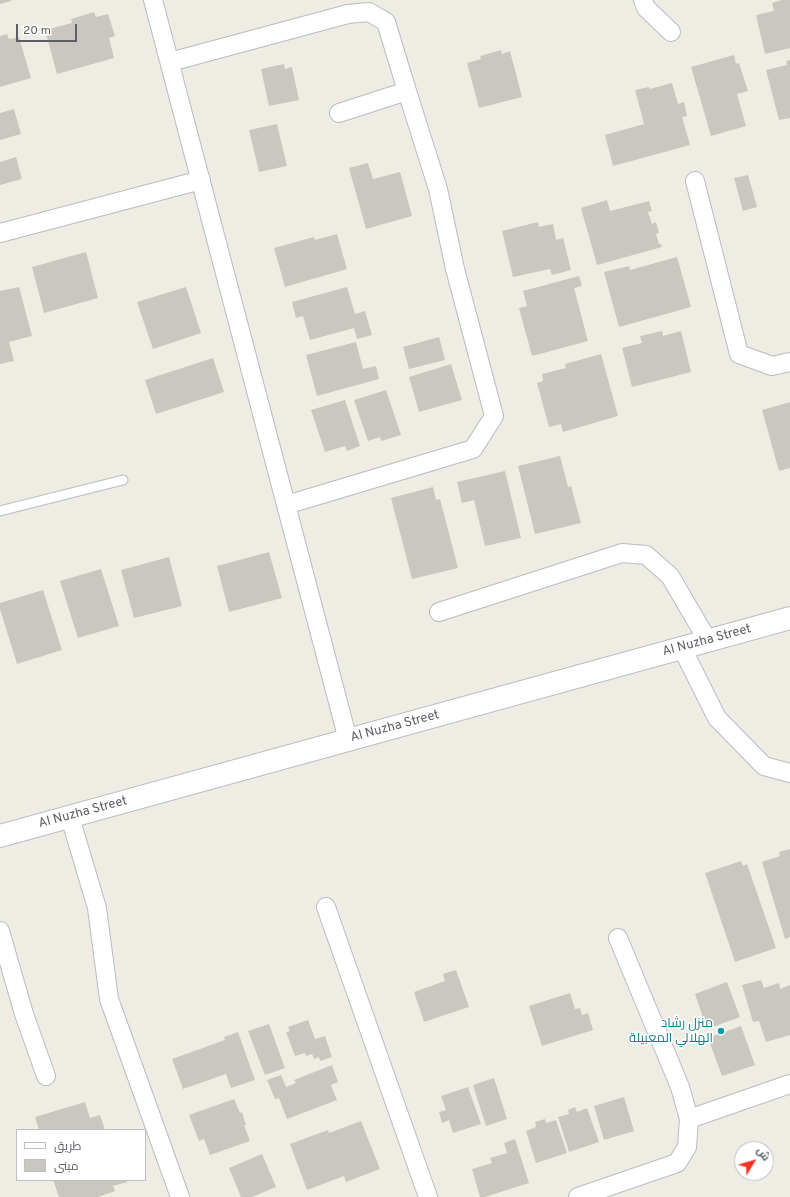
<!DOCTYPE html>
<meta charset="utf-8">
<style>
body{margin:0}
#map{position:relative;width:790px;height:1197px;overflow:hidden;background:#efede3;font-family:Overpass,Cairo,sans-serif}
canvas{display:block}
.legend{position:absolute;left:16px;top:1129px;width:130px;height:52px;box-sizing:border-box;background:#fff;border:1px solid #bdbfc1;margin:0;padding:5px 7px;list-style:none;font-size:12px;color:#5b5f65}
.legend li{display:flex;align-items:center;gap:8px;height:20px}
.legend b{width:20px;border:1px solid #bdbfc1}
.north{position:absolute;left:734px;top:1141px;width:40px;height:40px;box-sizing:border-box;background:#fff;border:1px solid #bdbfc1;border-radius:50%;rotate:52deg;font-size:11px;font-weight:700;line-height:16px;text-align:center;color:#5b5f65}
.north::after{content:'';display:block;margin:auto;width:14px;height:18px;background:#fa331e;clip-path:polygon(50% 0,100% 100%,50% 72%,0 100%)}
.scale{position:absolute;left:16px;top:24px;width:61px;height:18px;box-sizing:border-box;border:2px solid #5b5f65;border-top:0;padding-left:5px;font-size:12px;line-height:14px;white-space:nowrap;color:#5b5f65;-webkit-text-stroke:3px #fff;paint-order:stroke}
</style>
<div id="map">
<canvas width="790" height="1197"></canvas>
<ul class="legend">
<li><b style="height:5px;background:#fff"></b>طريق</li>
<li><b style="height:11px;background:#cac7c0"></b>مبنى</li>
</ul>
<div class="north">ش</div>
<div class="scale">20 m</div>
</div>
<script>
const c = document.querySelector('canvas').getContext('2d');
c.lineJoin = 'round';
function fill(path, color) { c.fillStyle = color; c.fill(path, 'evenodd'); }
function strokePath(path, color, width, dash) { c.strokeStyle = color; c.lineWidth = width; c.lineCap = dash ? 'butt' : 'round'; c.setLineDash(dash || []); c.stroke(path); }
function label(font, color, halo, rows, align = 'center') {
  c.font = font + ' Overpass,Cairo,sans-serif'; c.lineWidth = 3; c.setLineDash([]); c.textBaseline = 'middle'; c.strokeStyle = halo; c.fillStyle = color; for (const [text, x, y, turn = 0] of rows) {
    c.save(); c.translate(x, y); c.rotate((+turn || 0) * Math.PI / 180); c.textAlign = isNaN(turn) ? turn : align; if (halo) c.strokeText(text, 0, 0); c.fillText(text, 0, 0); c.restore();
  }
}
fill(new Path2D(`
 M0,0H11V1L0,4Z
 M782,0H790V48L765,54L756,15L774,11L772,3Z
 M94,12L96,17L108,14L115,36L109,38L114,58L57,74L45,30L72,23L71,19Z
 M7,34L9,39L19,37L31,78L0,87V36Z
 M501,50L502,54L510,51L522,97L479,108L467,63L481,59L480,56Z
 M734,55L736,64L739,63L748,91L737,94L746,126L711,136L691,67Z
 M790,60V118L779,120L766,70L787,65L786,61Z
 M284,64L285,69L292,67L299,100L269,106L261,69Z
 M672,83L678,104L684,102L687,116L682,117L690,145L613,166L605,135L644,124L635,90L649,87L650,89Z
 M14,109L21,134L0,140V113Z
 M277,124L287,166L259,172L249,130Z
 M16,157L22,179L0,185V162Z
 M368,163L373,179L400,172L412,216L366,229L349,168Z
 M748,175L757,207L743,211L734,178Z
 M607,200L610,211L649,201L652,211L648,212L652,224L656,222L659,233L656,234L659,244H661L662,247L597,265L581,208Z
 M538,222L539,227L553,224L556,240L563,238L571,270L552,275L550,269L513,277L502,231Z
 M337,234L347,269L285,287L274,248L314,237L315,240Z
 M86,252L98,298L44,313L32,267Z
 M677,257L691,307L619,327L604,272L629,266L630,270Z
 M579,276L582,286L574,288L588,341L532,356L519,308L527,306L523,291Z
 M19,287L32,336L9,342L14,361L0,364V291Z
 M186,287L201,333L153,349L137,302Z
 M347,287L355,314L365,311L372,335L357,339L354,328L310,340L303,316L296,318L292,302Z
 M662,331L663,336L681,331L691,372L632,387L622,348L642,343L640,336Z
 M439,337L445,360L409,369L403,347Z
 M356,342L363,369L376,366L379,379L317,396L306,355Z
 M601,354L618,416L563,432L561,424L549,427L537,383L543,381L542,374L566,368L565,364Z
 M213,358L224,392L156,414L145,380Z
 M451,364L462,400L419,412L409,377Z
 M386,390L401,435L381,441L380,437L368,441L354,400Z
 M345,400L360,446L347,451L345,446L325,452L311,410Z
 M790,402V468L779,471L762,410Z
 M560,456L568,487L571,486L581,523L535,534L518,466Z
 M505,471L521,538L485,546L474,500L462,503L457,482Z
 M433,487L436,500L440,499L458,568L412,579L391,498Z
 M269,552L282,598L229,612L217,566Z
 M169,557L182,606L134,618L121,570Z
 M101,569L119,626L78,638L60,581Z
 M43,590L62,650L17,664L0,609V603Z
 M790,849V937L785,939L762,862L780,856L779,852Z
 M741,861L743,866L747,864L776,948L735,962L705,873Z
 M456,970L469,1007L424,1022L414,992L445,981L443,974Z
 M761,980L764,988L779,983L780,989L790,985V1035L766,1042L759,1021L753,1022L742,985Z
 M727,982L740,1017L707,1029L695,994Z
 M570,993L575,1009L580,1008L582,1015L588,1013L593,1030L542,1046L529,1006Z
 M308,1020L315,1039L325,1036L332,1057L320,1061L319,1057L314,1059L312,1054L306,1056L305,1053L295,1056L286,1032L290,1031L288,1027Z
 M269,1024L285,1068L265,1075L248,1031Z
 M741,1026L755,1065L722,1076L708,1038Z
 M238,1032L255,1080L231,1088L226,1074L183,1089L172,1059L225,1040L224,1037Z
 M332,1065L338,1082L331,1085L337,1100L287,1119L279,1098L275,1099L267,1080L281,1075L286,1087L296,1083L294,1080Z
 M494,1078L507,1119L486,1126L473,1085Z
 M468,1087L481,1124L453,1133L449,1120L442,1123L439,1112L446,1110L441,1096Z
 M624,1097L634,1131L604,1140L594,1106Z
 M234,1099L240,1113L242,1112L246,1125H244L250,1141L210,1155L204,1139L199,1141L189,1115Z
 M85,1102L90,1118L100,1115L105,1130H39L35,1117Z
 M575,1107L577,1112L587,1108L599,1142L569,1152L558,1117L569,1114L568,1110Z
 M545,1119L546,1123L556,1120L567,1153L536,1163L526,1131L536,1127L535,1122Z
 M361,1121L380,1169L346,1182L344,1176L307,1190L290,1144L328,1130L329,1133Z
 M515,1139L529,1183L485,1197H480L472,1169L492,1163L490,1158L507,1153L504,1143Z
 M262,1154L276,1187L252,1197H241L229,1168Z
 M53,1180H127V1182L113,1186L115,1191L98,1197H59Z`), '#cac7c0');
const lane = new Path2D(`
 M0,511L123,480`);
const street = new Path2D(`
 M153,0L348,740
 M643,0L646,8L671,32
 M170,62L348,14L369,12L386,22L407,91L339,113
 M695,181L739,354L772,366L790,362
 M0,233L201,180
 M286,505L473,449L494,416L455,269L438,189L407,91
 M439,612L622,553L646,555L670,576L708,641
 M682,648L717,718L764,766L790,773
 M70,817L97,908L109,999L180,1197
 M326,907L428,1197
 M0,931L24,1014L46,1076
 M689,1119L790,1084
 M578,1197L677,1163L687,1147L689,1119L680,1087L618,938`);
const secondary = new Path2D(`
 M0,836L790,618`);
strokePath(lane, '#b8bbc0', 11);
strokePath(street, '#b8bbc0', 20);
strokePath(secondary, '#b8bcc3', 24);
strokePath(lane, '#fff', 9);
strokePath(street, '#fff', 18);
strokePath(secondary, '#fff', 22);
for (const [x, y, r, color] of [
 [721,1031,4,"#0f9aa8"]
]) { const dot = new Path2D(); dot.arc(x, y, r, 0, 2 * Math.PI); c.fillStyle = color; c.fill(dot); strokePath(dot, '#fff', 1.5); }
label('13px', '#5b5f65', '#fff', [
 ["Al Nuzha Street",707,641,-15],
 ["Al Nuzha Street",395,727,-15],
 ["Al Nuzha Street",83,813,-15]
]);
label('13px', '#0d838f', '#fff', [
 ["منزل رشاد",713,1024],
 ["الهلالي المعبيلة",713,1039]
], 'right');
</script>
